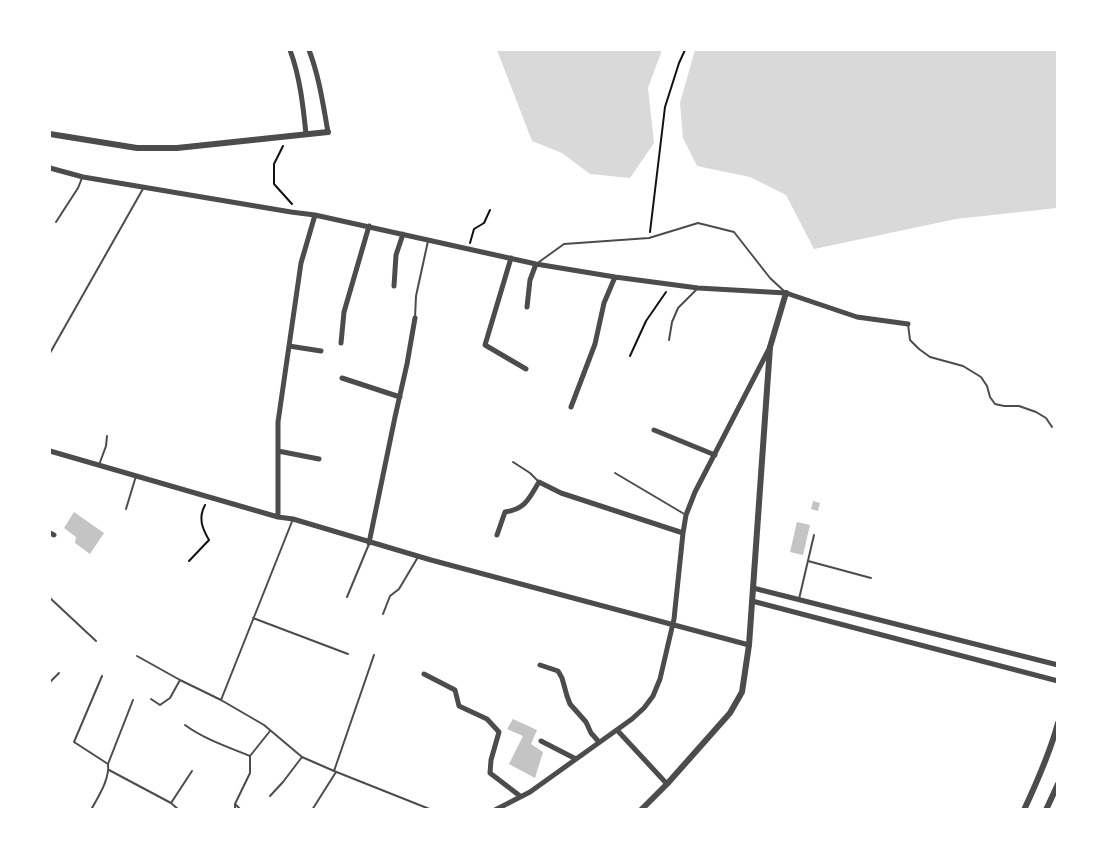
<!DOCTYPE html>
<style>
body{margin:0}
#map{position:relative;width:1107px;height:859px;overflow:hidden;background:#fff;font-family:Signika,sans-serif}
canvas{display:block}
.frame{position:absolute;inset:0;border:51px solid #fff;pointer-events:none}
</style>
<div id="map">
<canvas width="1107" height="859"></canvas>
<div class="frame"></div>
</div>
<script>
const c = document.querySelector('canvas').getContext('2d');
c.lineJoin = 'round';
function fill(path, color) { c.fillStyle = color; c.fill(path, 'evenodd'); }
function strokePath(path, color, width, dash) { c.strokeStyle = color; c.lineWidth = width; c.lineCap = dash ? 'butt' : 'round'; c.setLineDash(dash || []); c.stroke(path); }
fill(new Path2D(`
 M497,50H662L648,88L654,143L630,178L590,174L562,153L532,141Z
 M695,50H1057V208L956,219L814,249L786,195L750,177L697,166L683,138L680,103Z`), '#d9d9d9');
fill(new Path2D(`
 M813,501L820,503L818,511L811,509Z
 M74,512L104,533L90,554L75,543L76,537L64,528Z
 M797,522L810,525L803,555L790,552Z
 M513,719L537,730L531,744L543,752L535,778L509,764L523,736L507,729Z`), '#c4c4c4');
strokePath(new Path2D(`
 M283,146L274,164V184L292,204
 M650,232L665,107L679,63L685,50
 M470,243L474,229L484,223L490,210
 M630,356L646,321L666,292
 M189,561L209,540C202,528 198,518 205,505`), '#111', 2);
strokePath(new Path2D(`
 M56,222L78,188L82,178
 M539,262L564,244L649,238L698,223L734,232L770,278L784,291
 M415,318L416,296L428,241
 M908,324L910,340L919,349L930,357L963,366L981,377L987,386L990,397L995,404L1004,406H1019L1036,412L1046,418L1052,427
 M669,340L672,322L678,308L697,289
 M50,353L144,187
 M513,462L530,473L539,482
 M99,465L106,446L107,436
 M615,473L686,515
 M126,509L136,476
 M808,561L871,578
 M347,597L369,544
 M50,598L96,641
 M799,599L814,535
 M383,614L390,596L399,589L418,557
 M253,618L348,654
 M374,655L334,771L432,810
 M137,656L180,680
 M102,676L74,742L108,764
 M50,682L59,673
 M151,699L160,705L170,698L180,680L221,700L264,725L302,757L334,771
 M221,700L293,519
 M185,725C204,739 228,747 250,756
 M109,770L171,803L179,810
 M270,796L283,782L302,757
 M171,803L192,771
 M235,804L241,810
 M91,810C98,797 110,779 108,764L133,700
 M235,810V804L250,773V756L270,731
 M312,810L336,772`), '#4c4c4c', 2);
strokePath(new Path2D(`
 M290,50C300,77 303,105 306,134
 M309,50C319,76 323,104 328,132
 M50,168L83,177L291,212L315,215L536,264L615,277L698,288L786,293L857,317L908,324
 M511,258L485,345L526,369
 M394,286L396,255L403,234
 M527,307L530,280L536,264
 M341,343L344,312L369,226
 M289,346L321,351
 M342,378L400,397
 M571,407L595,344L604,303L615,277
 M654,430L715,455
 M50,451L278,517L293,519L431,560L749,645
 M278,451L319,459
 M278,517V422L301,263L315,215
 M50,533L54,535
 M497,535L505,512C526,509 529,498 539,482L561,493L683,533
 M369,543L395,417L407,364L415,318
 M753,588L1058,665
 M752,601L1058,681
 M540,665L558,671L562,678L567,696L570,704L586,722L591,733L599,742
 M424,674L455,690L459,706L487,719L499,732L491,760L490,773L520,796
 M617,730L667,784
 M541,741L576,759
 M495,810L530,792L632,719L644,708L653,696L660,679L674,619L683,533L686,515L695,492L770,347`), '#4c4c4c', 5);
strokePath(new Path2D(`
 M50,134L137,148H177L328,132
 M641,810L667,784L730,713L742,692L749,645L770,347L786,293
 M1024,810C1037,782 1050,753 1058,723
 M1046,810L1058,784`), '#4c4c4c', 6);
</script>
